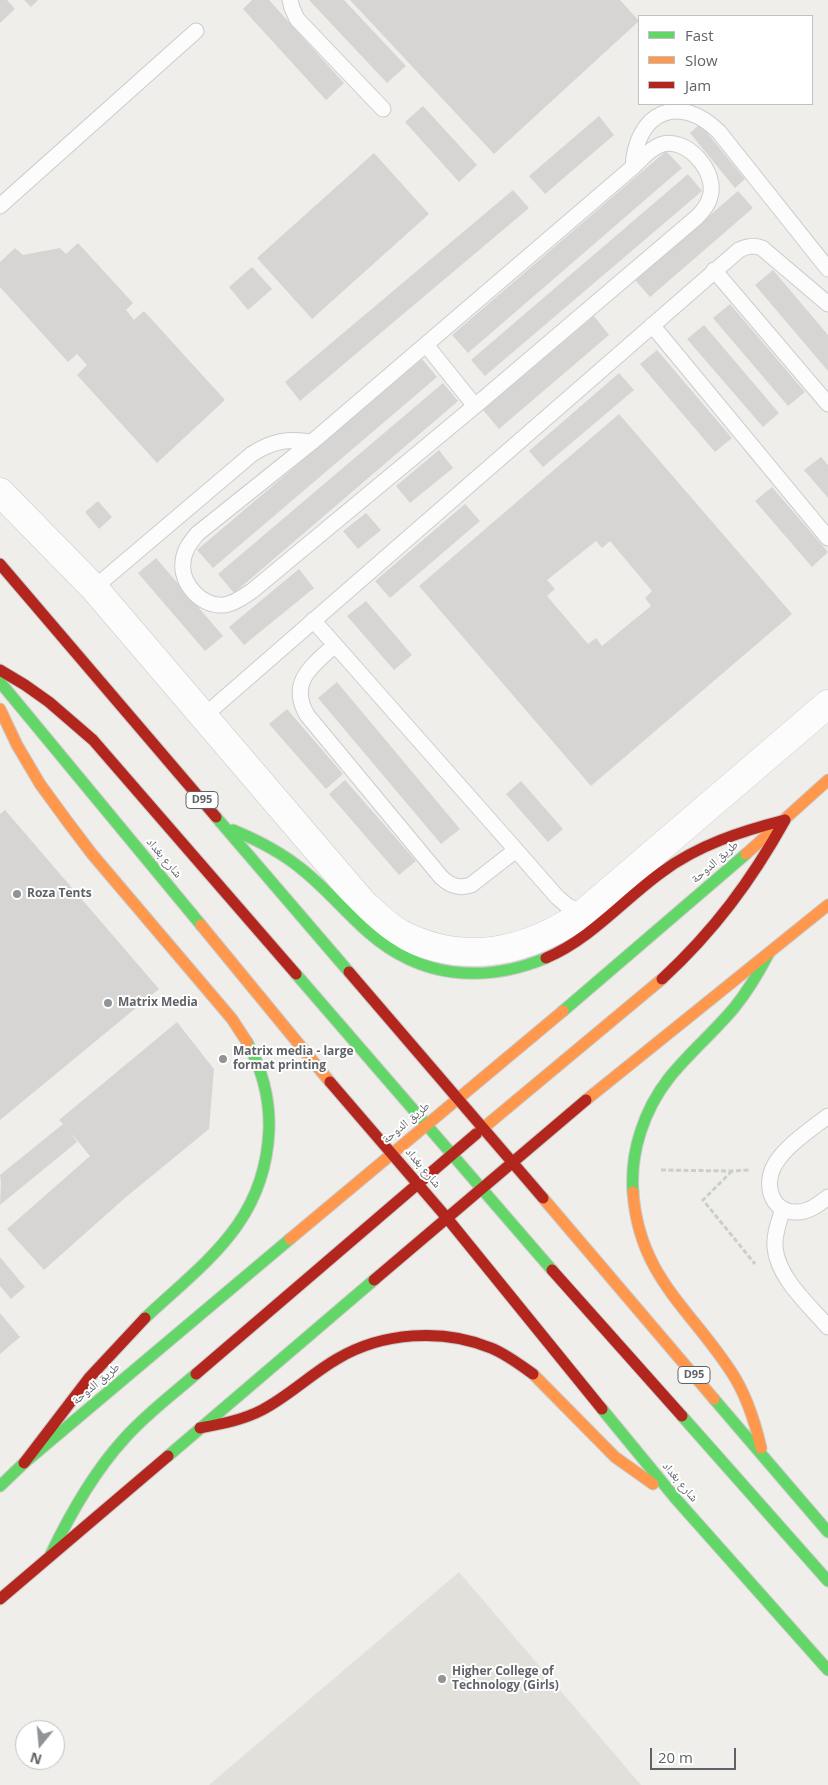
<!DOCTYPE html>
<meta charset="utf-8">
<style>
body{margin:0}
#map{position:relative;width:828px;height:1785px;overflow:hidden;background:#efeeea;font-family:"Open Sans",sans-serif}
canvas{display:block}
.legend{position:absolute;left:638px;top:15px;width:175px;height:90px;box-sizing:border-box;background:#fff;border:1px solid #bfc1c3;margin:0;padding:6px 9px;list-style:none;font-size:15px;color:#5f6368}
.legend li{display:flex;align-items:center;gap:10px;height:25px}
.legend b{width:25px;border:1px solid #bfc1c3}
.north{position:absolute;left:15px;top:1720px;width:50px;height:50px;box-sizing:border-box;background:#fff;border:1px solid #bfc1c3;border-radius:50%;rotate:197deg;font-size:14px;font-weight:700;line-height:20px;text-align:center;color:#5f6368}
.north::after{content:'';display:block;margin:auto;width:18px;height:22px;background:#919496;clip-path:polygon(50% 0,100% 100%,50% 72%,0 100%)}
.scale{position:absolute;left:650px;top:1748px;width:86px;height:22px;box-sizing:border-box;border:2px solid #5f6368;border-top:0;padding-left:6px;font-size:15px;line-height:18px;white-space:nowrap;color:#5f6368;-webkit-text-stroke:4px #fff;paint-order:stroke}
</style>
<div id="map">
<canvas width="828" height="1785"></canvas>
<ul class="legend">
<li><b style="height:6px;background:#63d668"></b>Fast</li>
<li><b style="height:6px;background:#ff974d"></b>Slow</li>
<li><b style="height:6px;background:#b3261e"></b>Jam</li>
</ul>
<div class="north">N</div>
<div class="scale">20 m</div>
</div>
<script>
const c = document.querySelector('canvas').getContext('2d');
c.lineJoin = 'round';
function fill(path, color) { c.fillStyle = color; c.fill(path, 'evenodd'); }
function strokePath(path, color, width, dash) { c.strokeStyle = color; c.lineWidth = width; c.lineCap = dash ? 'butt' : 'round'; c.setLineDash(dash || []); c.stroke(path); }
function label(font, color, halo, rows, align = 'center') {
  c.font = font + ' "Open Sans","Noto Naskh Arabic",sans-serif'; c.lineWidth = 4; c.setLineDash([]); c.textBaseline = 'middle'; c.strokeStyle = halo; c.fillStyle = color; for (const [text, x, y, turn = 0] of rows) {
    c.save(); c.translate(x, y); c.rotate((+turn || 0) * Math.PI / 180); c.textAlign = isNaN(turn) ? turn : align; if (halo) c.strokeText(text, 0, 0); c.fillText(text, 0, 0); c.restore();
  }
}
fill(new Path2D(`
 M459,1572L641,1785H209Z`), '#e2e0da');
fill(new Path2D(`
 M0,0H7L15,9L0,23Z
 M24,0H38L31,7Z
 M252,0H269L344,83L326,100L243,9Z
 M309,0H344L406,66L387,83Z
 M350,0H620L639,21L494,154Z
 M423,106L477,165L459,182L405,122Z
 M599,116L614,135L545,194L529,176Z
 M700,124L745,179L735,188L690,133Z
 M666,151L682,168L468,353L452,335Z
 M374,153L429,214L312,319L257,258Z
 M688,174L702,191L485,376L471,360Z
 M513,190L529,208L300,401L285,382Z
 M738,191L753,208L650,297L635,280Z
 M78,243L133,303L126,310L134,320L144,311L225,400L157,463L77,375L87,365L77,354L68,362L0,287V262L15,248L23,255L60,248L66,254Z
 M252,267L272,289L248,310L229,287Z
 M773,270L828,335V371L755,285Z
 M730,304L805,392L788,406L713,318Z
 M594,316L609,335L499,429L483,410Z
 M704,325L779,413L763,427L687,339Z
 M657,350L732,438L715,452L640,364Z
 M422,359L437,377L213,568L197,550Z
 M619,373L634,390L543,467L529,451Z
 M443,383L458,401L234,593L218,574Z
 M619,414L792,614L591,786L419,586ZM596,541L602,548L610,541L652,591L645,598L651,606L602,646L596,638L588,644L547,596L555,589L547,580Z
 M439,450L453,468L410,503L396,486Z
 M821,457L828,465V498L804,470Z
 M772,487L828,552L812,567L755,501Z
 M98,501L112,517L99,529L85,512Z
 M465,504L480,521L390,598L375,581Z
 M366,513L381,530L358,549L343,531Z
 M156,558L223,636L205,651L138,573Z
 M299,569L314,588L244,645L229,627Z
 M366,601L412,655L394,670L347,616Z
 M337,682L460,829L441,844L318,698Z
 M287,709L343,774L326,789L269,724Z
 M345,780L416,861L399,875L329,794Z
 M521,781L563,829L548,842L506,794Z
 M5,810L159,989L0,1120V814Z
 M177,1022L214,1069L209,1129L126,1197L44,1270L7,1229L90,1156L71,1133L77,1142L0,1205L1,1182L0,1175L63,1124L59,1120Z
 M0,1257L25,1287L11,1299L0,1286Z
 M0,1313L20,1337L0,1354Z`), '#d6d5d3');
const lane = new Path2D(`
 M290,0L292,8L297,19L383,109
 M633,167C641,160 649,149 660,145C686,135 718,172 710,197C708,205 703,211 697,217L475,406L252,591C244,596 234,604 224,605C201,607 180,583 183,562C184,550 190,543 197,534L312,442L633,167C636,112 679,92 719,132L828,269
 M0,206L196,31
 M714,270L828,404
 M652,325L828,538
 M427,346L475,406
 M94,588L252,454C272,441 289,438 312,442
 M313,620L516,850L557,897L569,907L585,912
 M335,645C312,666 288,682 307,715L441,877C450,886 459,889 471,885L516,850
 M204,716L739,250C747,246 753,245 762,248L828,304
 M828,1116C810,1130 782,1148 773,1168C764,1188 773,1213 797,1212C809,1212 819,1204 828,1197
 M783,1209C779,1221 774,1234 775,1247C777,1277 809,1305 828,1327`);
const street = new Path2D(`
 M0,492L94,588L363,903C375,914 387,926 401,934C465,967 529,952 585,912L828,704`);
const fast = new Path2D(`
 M0,682L201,925
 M216,817L349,972
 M233,830C257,840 279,851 299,867C324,886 344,911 368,932C420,978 483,984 546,958
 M296,974L552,1270
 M563,1011L746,854
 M633,1192C630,1152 644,1110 669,1078C689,1053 714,1032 734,1008C748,991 759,972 769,953
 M145,1318C206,1261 265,1222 269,1130C270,1100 262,1069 247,1042
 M714,1399L828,1532
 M602,1409L676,1499L828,1670
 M682,1416L828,1581
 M168,1456L374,1280
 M0,1486L24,1463L290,1239
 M50,1556C70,1514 93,1473 124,1439C145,1415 172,1395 196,1374`);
const slow = new Path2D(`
 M0,709L17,745L40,784L67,821L92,854L232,1019L247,1042
 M746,854L828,780
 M201,925L330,1082
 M586,1100L828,905
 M476,1134L662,979
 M633,1192C639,1277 691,1309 732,1373C747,1396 755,1422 761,1448
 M543,1198L714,1399
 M290,1239L563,1011
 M533,1374L615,1457L653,1484`);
const jam = new Path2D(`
 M0,564L216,817
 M0,670L25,685L49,702L93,740L296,974
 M546,958C591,939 623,900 662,872C698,845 742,831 785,820
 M349,972L543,1198
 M662,979C714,931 751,881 785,820
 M330,1082L447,1218L602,1409
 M552,1270L682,1416
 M374,1280L586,1100
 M196,1374L476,1134
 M200,1428C221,1424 243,1420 262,1410C289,1396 311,1374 337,1359C382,1332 443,1328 491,1348C506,1354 519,1364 533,1374
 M24,1463L89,1378L145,1318
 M0,1599L168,1456`);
strokePath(lane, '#cbcccc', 17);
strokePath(street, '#cbcccc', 29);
strokePath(fast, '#cacacb', 13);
strokePath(slow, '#cacacb', 13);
strokePath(jam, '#cacacb', 13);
strokePath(new Path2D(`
 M661,1170L732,1171L749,1170
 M732,1171L703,1200L755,1264`), '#cacfcc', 3, [5, 2.5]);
strokePath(lane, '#fdfcfc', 15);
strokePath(street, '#fdfcfc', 28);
strokePath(fast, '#63d668', 11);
strokePath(slow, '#ff974d', 11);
strokePath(jam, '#b3261e', 11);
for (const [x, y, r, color] of [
 [17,894,5,"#919496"],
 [108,1003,5,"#919496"],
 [223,1059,5,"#919496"],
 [442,1679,5,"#919496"]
]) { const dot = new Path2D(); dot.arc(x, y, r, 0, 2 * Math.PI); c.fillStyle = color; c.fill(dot); strokePath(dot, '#fff', 2); }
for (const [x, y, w] of [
 [202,800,32],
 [694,1375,32]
]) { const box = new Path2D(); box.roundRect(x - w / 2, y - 8.5, w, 17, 4); c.fillStyle = '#fff'; c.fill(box); strokePath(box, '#5f6368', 1); }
label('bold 11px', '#5f6368', null, [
 ["D95",202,800],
 ["D95",694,1375]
]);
label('12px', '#5f6368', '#fff', [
 ["شارع بغداد",164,858,50],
 ["طريق الدوحة",715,862,-41],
 ["طريق الدوحة",406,1123,-40],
 ["شارع بغداد",423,1168,50],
 ["طريق الدوحة",96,1384,-40],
 ["شارع بغداد",680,1482,50]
]);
label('bold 12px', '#5f6368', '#fff', [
 ["Roza Tents",27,894],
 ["Matrix Media",118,1003],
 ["Matrix media - large",233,1052],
 ["format printing",233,1066],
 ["Higher College of",452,1672],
 ["Technology (Girls)",452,1686]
], 'left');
</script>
